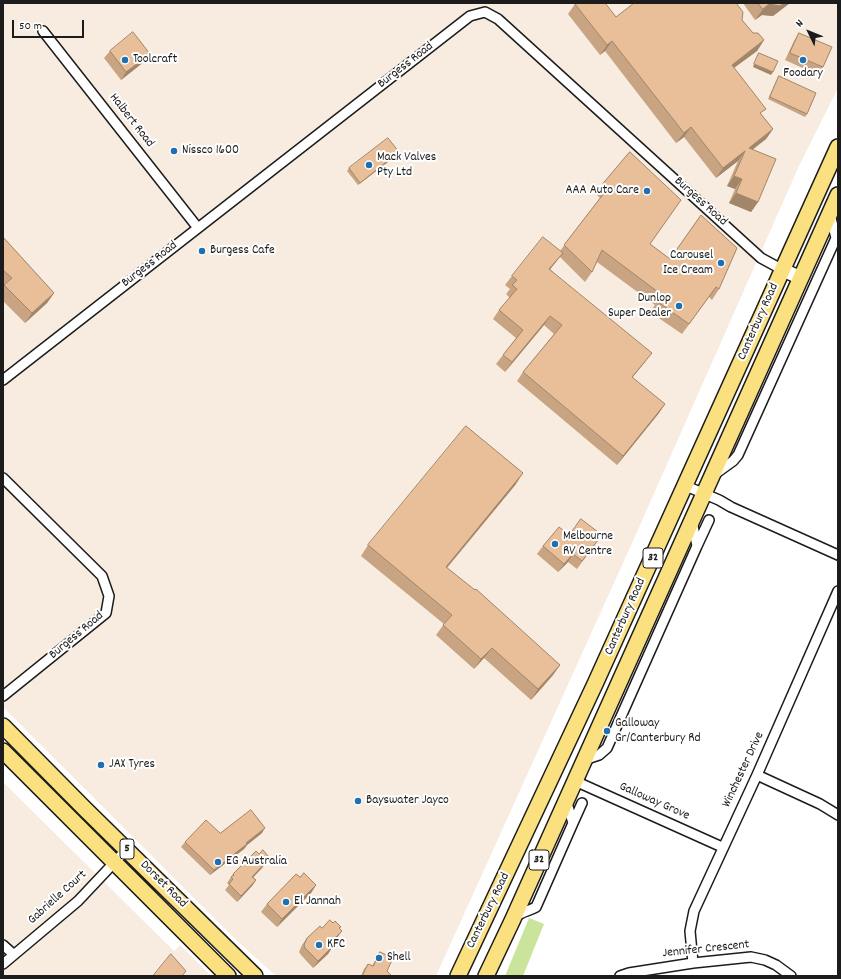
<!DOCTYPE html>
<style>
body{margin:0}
#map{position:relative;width:841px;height:979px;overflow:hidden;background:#fff;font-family:Dekko,sans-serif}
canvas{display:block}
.frame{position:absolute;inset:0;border:4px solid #1c1c1c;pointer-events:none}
.north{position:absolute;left:789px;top:12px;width:40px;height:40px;-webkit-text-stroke:3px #fff;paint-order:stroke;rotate:313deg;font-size:11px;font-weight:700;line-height:16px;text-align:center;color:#1c1c1c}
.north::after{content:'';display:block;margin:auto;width:14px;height:18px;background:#1c1c1c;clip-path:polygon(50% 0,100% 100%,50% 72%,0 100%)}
.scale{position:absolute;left:12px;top:20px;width:72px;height:18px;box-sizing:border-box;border:2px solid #1c1c1c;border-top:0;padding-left:5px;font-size:12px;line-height:14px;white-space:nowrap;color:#1c1c1c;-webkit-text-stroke:3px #fff;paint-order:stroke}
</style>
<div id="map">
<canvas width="841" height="979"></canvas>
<div class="frame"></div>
<div class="north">N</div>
<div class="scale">50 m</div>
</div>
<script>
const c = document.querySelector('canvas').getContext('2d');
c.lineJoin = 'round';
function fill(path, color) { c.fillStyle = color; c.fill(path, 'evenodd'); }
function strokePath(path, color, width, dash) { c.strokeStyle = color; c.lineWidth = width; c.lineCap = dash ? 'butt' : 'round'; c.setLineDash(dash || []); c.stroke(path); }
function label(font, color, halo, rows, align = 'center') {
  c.font = font + ' Dekko,sans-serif'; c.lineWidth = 4; c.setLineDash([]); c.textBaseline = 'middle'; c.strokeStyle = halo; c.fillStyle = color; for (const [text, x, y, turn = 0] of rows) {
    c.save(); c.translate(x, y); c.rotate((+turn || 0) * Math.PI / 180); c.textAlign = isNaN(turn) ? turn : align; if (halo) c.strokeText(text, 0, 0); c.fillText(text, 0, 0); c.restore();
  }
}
fill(new Path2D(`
 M3,3H838V88L799,166L633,541L436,976H276L234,938L3,707Z
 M3,782L174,951L180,945L211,976H3Z`), '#f8ece0');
fill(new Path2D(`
 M529,918L544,924L523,976H505Z`), '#cbe49b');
const street = new Path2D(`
 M43,31L198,228
 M3,380L470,16L485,12L498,19L761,258L783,270
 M715,474L733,461L738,455L836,238L830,214
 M3,478L102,576L109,596L106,613L3,696
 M686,486L719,500L731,507L838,555
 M697,546L709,520
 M584,760L599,755L607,748L697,546L692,521
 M757,775L820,804L838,815
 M575,781L722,847
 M573,823L582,803
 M515,917C521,912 529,911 536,907L573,823L566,800
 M3,945L13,954
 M693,963L690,931L694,911L757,775L838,591
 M3,964L78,901L127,849
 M620,976L629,973L693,963L751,957L765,960L776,965L791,976`);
const secondary = new Path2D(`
 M783,270L801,278`);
const primary = new Path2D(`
 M3,726L84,808L255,976
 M3,751L228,976
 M458,976L595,684L838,147
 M486,976L513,919L838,195`);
strokePath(street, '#1c1c1c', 12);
strokePath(secondary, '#1c1c1c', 16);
strokePath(primary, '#1c1c1c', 18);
strokePath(street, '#fff', 9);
strokePath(secondary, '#fff', 13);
strokePath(primary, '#fbe080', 15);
fill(new Path2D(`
 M743,3H790L773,16L762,15L755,20Z
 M575,4L616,17L742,20L753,33L764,40L757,51L734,68L762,115L773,129L766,139L753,149L758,202L751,212L729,203L735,189L727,186L738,161L716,178L684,137L676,143L605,51L600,55L568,14Z
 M799,33L823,67L818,75L785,60L794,41Z
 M110,51L145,61L121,80L104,58Z
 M779,76L807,114L805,117L768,99Z
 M399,152L397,155L358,185L347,171L349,168Z
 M630,152L650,244L670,259L701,215L719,289L712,300L709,297L682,334L650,312L655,305L597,262L592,272L585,282L560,257L550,269L645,362L632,378L665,404L659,413L617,465L517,381L523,372L554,334L544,325L505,372L496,364L503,355L516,338L493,319L499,310L510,298L506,294L510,289L505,285L512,276L560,251L600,198L596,194L603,184Z
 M3,237L54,293L47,303L25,323L3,301Z
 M516,484L447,568L560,665L553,675L531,700L484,658L474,669L436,635L444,624L361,556L368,545Z
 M569,535H602L577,569L568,562L558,572L537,554L543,546Z
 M220,833H262L247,845L244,849L210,875L181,847L185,842Z
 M259,854L268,856L265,861L262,868L253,877L256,880L252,886L237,902L225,890L229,885L227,883L233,874Z
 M300,877L316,885L311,893L277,927L261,912L267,904Z
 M322,928L339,929L337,938L331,944L333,946L328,954L313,968L301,955L299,952L302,945L307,938Z
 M380,952L387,971L392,976H361L364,969L368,964L372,966L377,957Z`), '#c8a483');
fill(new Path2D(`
 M784,3H790L773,16L762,15L755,20L763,9L769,4Z
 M764,40L757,51L724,75L732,65Z
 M612,41L605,51L600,55L607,45Z
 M150,54L145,61L121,80L126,72Z
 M754,64L773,72L771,75L753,67Z
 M691,127L684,137L676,143L684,133Z
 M773,129L766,139L742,158L749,148Z
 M745,151L738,161L716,178L723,168Z
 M399,152L397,155L358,185L360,183Z
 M734,176L742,179L735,189L727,186Z
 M736,193L758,202L751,212L729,203Z
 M563,253L556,262L543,278L549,269Z
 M54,293L47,303L25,323L32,313Z
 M550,316L544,325L505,372L512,362Z
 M652,353L645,362L625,386L632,377Z
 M665,404L659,413L617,465L623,456Z
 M523,473L516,484L439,577L446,567Z
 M573,554L568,562L558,572L564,564Z
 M492,648L484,658L474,669L481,659Z
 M560,665L553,675L531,700L538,689Z
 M265,828L262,833L247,845L244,849L210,875L214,870Z
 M266,862L262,868L248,883L252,877Z
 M256,880L252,886L237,902L241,896Z
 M316,885L311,893L277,927L282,919Z
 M342,931L337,938L325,950L330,943Z
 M333,946L328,954L313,968L318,961Z`), '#a2866a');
const building = new Path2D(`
 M576,3H605L616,17L634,3H736L743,12L742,20L753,33H758L764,40L732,65L766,109L760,113L773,129L749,148L776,159L758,202L736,193L742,179L734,176L745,151L723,168L691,127L684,133L612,41L607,45L575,4Z
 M758,3H784L780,6L769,4L763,9Z
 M133,32L150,54L126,72L110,51Z
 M799,33L832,47L823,67L790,53Z
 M759,53L778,61L773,72L754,64Z
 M779,76L816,93L807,114L770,97Z
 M388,138L399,152L360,183L349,168Z
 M630,152L681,200L650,244L670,259L701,215L737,248L719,289L716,287L689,324L658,302L662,295L602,250L592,272L564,245L608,188L603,184Z
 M3,237L54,293L32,313L4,285L12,278L3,270Z
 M543,237L563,253L549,269L652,353L632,377L665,404L623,456L523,372L562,325L550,316L512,362L503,355L523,330L499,310L517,289L512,285L517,280L512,276Z
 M466,426L523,473L446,567L475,590L476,589L560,665L538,689L492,648L481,659L443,625L452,615L368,545Z
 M581,519L602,535L582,561L573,554L564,564L543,546L559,527L569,535Z
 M251,810L265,828L246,843L247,844L214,870L185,842L206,820L220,833Z
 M263,850L268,856L264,860L266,862L252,877L256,880L241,896L229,884L233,879L231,877L234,875L233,874L256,851L259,854Z
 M304,873L316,885L282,919L267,904L296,874L300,877Z
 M330,920L333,923L335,921L341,927L339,928L342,931L330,943L333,946L318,961L305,948L304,945L307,938L320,926L322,928Z
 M380,952L393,958L387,971L392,976H362L368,964L373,966Z
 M171,954L186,971L182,976H153Z`);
fill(building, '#e8bf98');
strokePath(building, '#a2866a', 1);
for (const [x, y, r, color] of [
 [125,60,4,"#1f6fb2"],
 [803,60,4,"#1f6fb2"],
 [174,151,4,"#1f6fb2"],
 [369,165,4,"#1f6fb2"],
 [647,191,4,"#1f6fb2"],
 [202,251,4,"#1f6fb2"],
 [721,263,4,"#1f6fb2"],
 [679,306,4,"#1f6fb2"],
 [555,544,4,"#1f6fb2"],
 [607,731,4,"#1f6fb2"],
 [101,765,4,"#1f6fb2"],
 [358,801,4,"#1f6fb2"],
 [218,862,4,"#1f6fb2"],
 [286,902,4,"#1f6fb2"],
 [319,945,4,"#1f6fb2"],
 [379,958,4,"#1f6fb2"]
]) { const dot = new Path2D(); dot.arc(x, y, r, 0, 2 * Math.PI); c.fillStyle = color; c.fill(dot); strokePath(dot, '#fff', 1.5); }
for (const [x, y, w] of [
 [653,558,20],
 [127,849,14],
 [539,860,20]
]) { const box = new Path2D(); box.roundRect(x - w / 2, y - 10, w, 20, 3); c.fillStyle = '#fff'; c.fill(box); strokePath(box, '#1c1c1c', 1); }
label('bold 12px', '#1c1c1c', null, [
 ["32",653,558],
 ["5",127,849],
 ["32",539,860]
]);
label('13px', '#1c1c1c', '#fff', [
 ["Toolcraft",133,60],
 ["Foodary",803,74,"center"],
 ["Nissco 1600",182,151],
 ["Mack Valves",377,158],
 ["Pty Ltd",377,173],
 ["AAA Auto Care",639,191,"right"],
 ["Burgess Cafe",210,251],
 ["Carousel",713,256,"right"],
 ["Ice Cream",713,271,"right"],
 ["Dunlop",671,299,"right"],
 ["Super Dealer",671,314,"right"],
 ["Melbourne",563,537],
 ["RV Centre",563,552],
 ["Galloway",615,724],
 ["Gr/Canterbury Rd",615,739],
 ["JAX Tyres",109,765],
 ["Bayswater Jayco",366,801],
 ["EG Australia",226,862],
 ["El Jannah",294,902],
 ["KFC",327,945],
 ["Shell",387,958]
], 'left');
label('13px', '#1c1c1c', '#fff', [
 ["Burgess Road",406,66,-38],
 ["Halbert Road",131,121,52],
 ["Burgess Road",700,202,42],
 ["Burgess Road",150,265,-38],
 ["Canterbury Road",759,322,-66],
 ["Canterbury Road",626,617,-66],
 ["Burgess Road",77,636,-40],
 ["Winchester Drive",744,770,-65],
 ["Galloway Grove",654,802,24],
 ["Dorset Road",163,885,45],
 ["Gabrielle Court",58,898,-42],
 ["Canterbury Road",489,911,-64],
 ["Jennifer Crescent",706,950,-6]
]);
</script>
